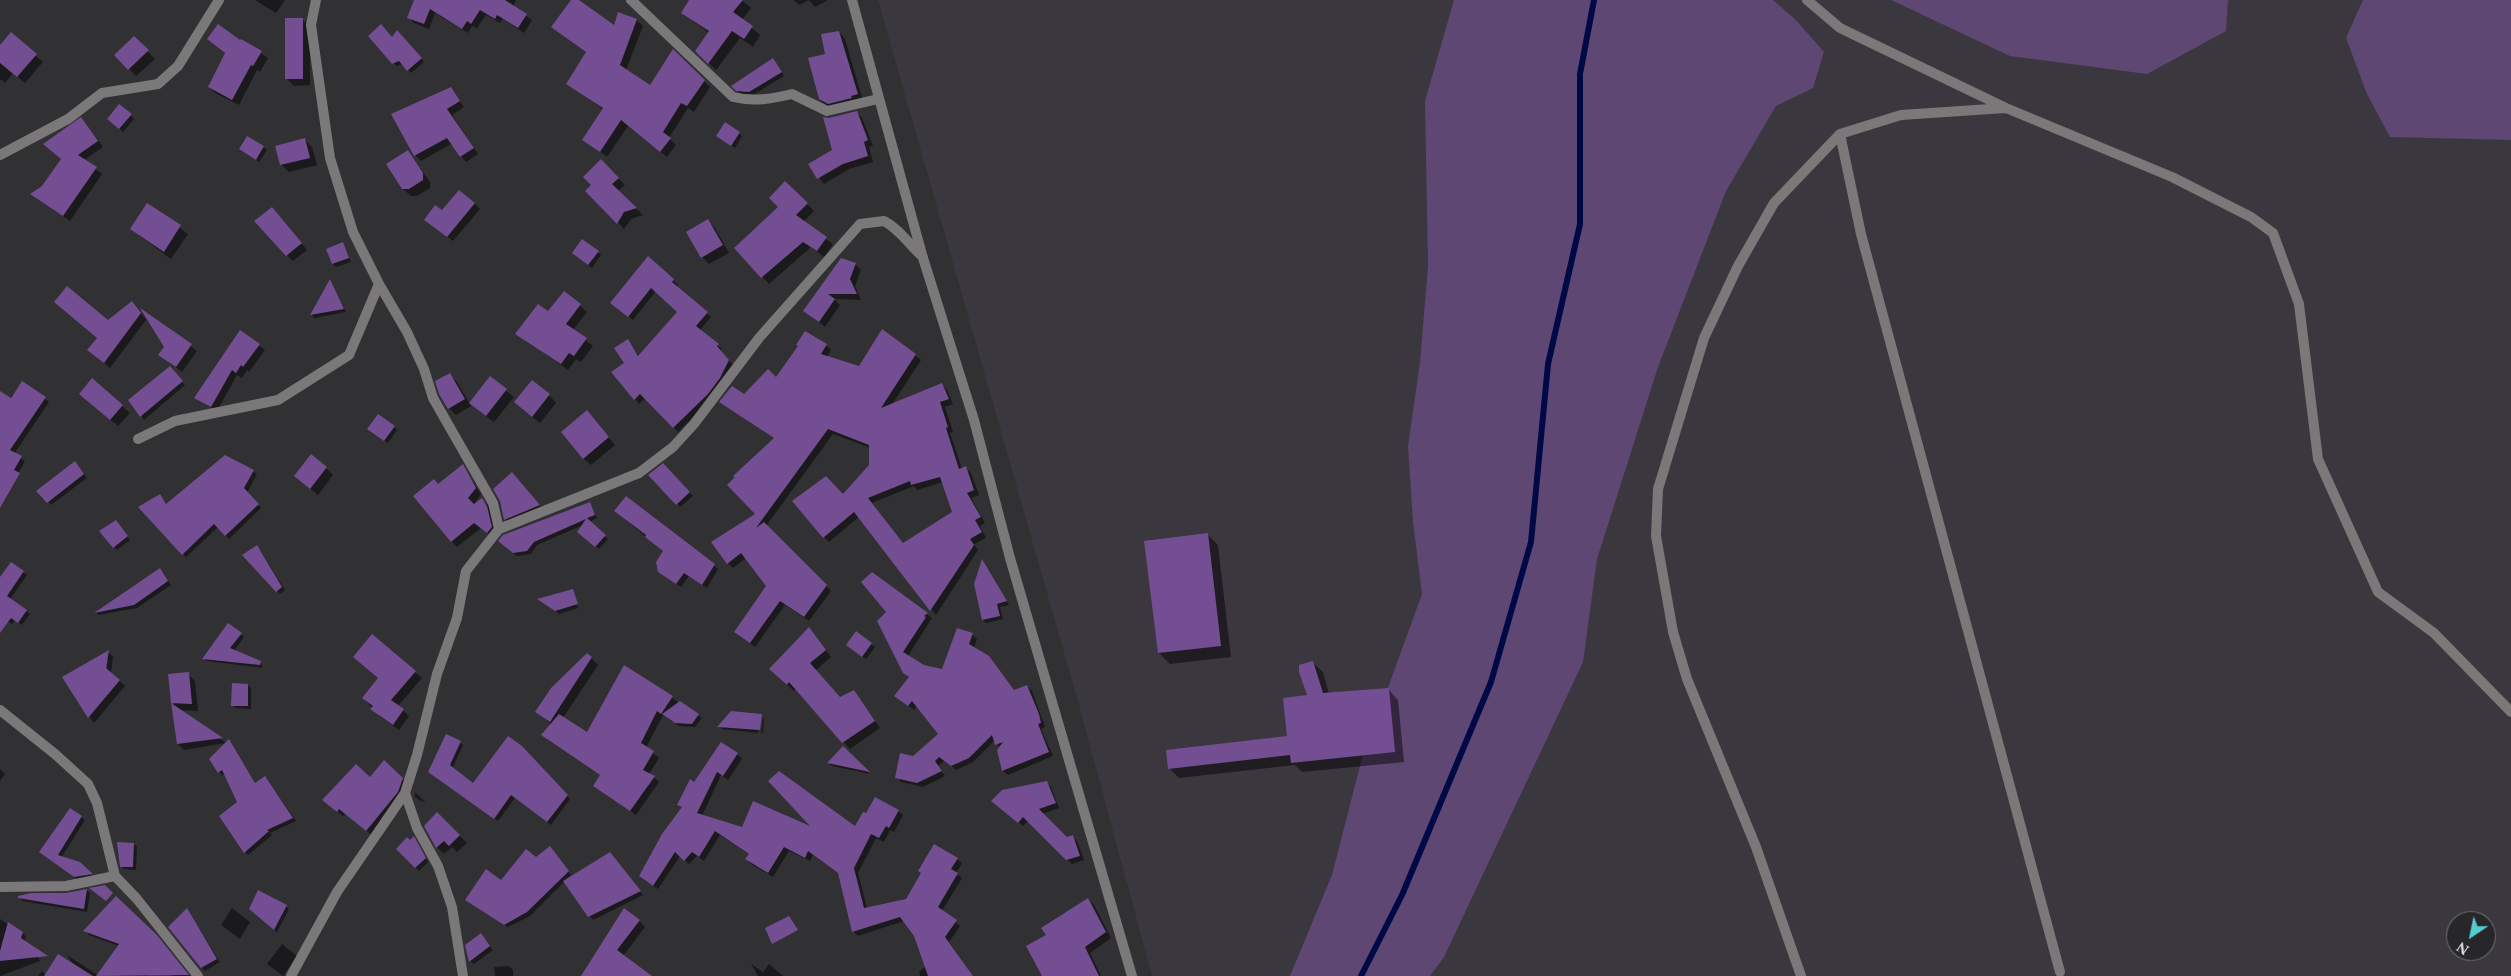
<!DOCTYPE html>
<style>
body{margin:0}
#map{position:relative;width:2511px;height:976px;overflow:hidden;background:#313033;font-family:Spectral,serif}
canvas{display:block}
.north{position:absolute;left:2446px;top:911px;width:50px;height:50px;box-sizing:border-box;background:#272629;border:1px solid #737275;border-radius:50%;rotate:214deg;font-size:14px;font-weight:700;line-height:20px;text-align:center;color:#e5e4e7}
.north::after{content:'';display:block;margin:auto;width:18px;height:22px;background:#52cdcf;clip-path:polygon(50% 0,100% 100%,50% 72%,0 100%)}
</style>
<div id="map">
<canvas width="2511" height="976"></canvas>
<div class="north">N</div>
</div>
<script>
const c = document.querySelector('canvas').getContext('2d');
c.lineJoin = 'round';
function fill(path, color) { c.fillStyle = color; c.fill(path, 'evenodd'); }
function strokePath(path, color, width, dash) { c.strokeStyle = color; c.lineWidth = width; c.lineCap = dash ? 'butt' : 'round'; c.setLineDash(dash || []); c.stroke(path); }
fill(new Path2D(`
 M878,0H2511V976H1152L1079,705ZM2456,921H2486V951H2456Z`), '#3b373f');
fill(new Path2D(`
 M1454,0H1773L1796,20L1824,52L1813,88L1776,106L1726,191L1658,367L1597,559L1583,662L1444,957L1430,976H1290L1332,875L1361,762L1422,594L1413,522L1408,446L1420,362L1428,266L1425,101Z
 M1891,0H2228L2226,31L2147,74L2010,56Z
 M2363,0H2511V140L2390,137L2367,94L2346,38Z`), '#5e4773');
fill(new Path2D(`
 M255,0H285L276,13Z
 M415,0H516L513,7L532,20L524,33L503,19L500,23L486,15L477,28L472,26L468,33L435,13L429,29L414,23L408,17Z
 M691,0H742L751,8L742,20L760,35L753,47L740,38L716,70L696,51L709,33L682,13Z
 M794,0H828L815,7L809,0L799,5Z
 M302,19L310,27V85L294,86L286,78Z
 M636,20L643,26L626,70L650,87L673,51L710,87L694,112L688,108L669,138L676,145L667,157L628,126L607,157L584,140L603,109L568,83L587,53L553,27H614Z
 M839,32L845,39L863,101L857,105L827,106L820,99L826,55Z
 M11,34L43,62L25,83L13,73L5,83L0,79V47Z
 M401,35L424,62L411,73L403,64L397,66L393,63V39Z
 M134,38L155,59L136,76L116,55Z
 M208,39L241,40L268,58L260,72L257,70L239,105L215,93L209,87L226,54Z
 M773,60L784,76L753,95L741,94L733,86Z
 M450,89L464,107L452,115L478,154L466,162L451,144L421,161L415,155Z
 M856,112L862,118L873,146L869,147L873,162L849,169L824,184L810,165L833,151L829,119Z
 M131,115L134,119L123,132L112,122Z
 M81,119L103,147L84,160L102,174L70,221L32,194L43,187L62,160Z
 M739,133L742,136L735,148L721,139Z
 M305,140L312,147L317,165L289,172L281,164Z
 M263,147L267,150L259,162L240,149Z
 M408,151L430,182V188L417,196H411L403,189Z
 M600,161L625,185L618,191L643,215L631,219L624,229L587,191L593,185Z
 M786,183L814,211L803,222L833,244L824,257L811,247L769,284L736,248L780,207Z
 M474,203L480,209L453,241L431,225L443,212Z
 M148,205L188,234L171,259L131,229Z
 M278,215L307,250L293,261L287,255Z
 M708,221L715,228L729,253L709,264L702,257Z
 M342,244L351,262L336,267L333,264Z
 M598,252L601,255L592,268L577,256Z
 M648,258L678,285L676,287L711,317L700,330L722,349L720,351L733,365L712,398L678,432L645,398L639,404L613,372L625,363L628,341L639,356L679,312L656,291L633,320L616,307Z
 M855,264L861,270L855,286L861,300L834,299L840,305L825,327L804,310Z
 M330,281L346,312L314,318L312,315Z
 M564,292L587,312L573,330L593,346L581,362L576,359L568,370L517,333L548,313Z
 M132,302L146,320L110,368L89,350Z
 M144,312L197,351L182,372L160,355L166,347Z
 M241,331L265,350L249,372L247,370L242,378L237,375L217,411L196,398Z
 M883,331L921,360L891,406L942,385L947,390L953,404L945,407L953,432L950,433L962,469L966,468L971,473L979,495L971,498L985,523L980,526L986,538L974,544L978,550L936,615L859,517L829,542L824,537L843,495L871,466V448L833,434L766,526L831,591L809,621L785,605L755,647L736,632L768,586L746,558L733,568L728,563L757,514L775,439L721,402L744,396L776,379L826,345L831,350L827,357L859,368ZM943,482L953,513L903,544L872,503L914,486L917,490Z
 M170,368L185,385L144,420L130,400Z
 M449,374L457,382L471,406L456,415L449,408Z
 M490,378L514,397L494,422L478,410Z
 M92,380L130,413L118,426L88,401Z
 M22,382L49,402L14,454L25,461L11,487L0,482V419L10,398Z
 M549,395L556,403L540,423L523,410Z
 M594,419L615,445L591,465L583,458Z
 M394,427L397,430L388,443L372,432Z
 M225,456L257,474L247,493L261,508L229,539L218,527L186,557L140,508L163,499L167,505Z
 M75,462L87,478L51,505L38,491Z
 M462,465L481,494L472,507L482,500L488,505L492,513L497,534L494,538L481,528L457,547L451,541L438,485Z
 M663,465L693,496L680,507L650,475Z
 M326,468L333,475L318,495L295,476Z
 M519,480L545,512L511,525L505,519Z
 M589,504L597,518L589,522L608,539L599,549L582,535L583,525L537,545L531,554L517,556L503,544Z
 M615,511L714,565L718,569L707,588L689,576L681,587L664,576V552Z
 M116,521L130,540L117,550L101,531Z
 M1207,534L1218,545L1231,657L1170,664L1159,653Z
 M260,550L285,590L280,594L244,555Z
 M983,562L1009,605L1000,607L1003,619L986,623L983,620Z
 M160,570L171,585L137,608L99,615L96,613Z
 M23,572L27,575L10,599L30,614L22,625L15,620L12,624L0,617V579Z
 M872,574L932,618L908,656L924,666L943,671L972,634L977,639L974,648L1014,691L1027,686L1032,691L1045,727L1041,729L1053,756L1008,775L1003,771L1000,748L995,740L973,762L956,770L945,760L938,766L945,776L923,787L901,782L897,777L913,757L939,734L917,705L914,710L901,700L909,678L904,673L888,612Z
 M573,590L578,608L559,614L540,600Z
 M809,628L831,657L816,670L840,698L854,691L880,728L850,749L796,688L794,691L777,676Z
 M241,634L244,637L234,651L260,662L263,668L207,661L204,658Z
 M372,636L422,678L398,706L409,716L399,730L378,715L364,698L379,679L354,657Z
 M871,644L875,647L866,659L851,648Z
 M108,652L113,657L111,673L125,686L94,723L64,677ZM106,660H108L106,674Z
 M591,658L598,665L563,718L587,734L624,666L702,718L695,727L679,726L663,715L646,748L659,758L649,774L659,782L636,815L594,786L601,776L548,740L551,724L536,712Z
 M1312,662L1323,672L1329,694L1388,689L1398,700L1404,762L1302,772L1295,765L1179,778L1169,768L1289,737L1309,696Z
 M188,674L195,681L198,711L179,710L226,743L184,750L178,744L172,703Z
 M248,685L251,688V709L236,708L232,705Z
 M761,715L758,733L722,729L719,726Z
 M763,717L764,719L763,733H761Z
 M229,740L256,784L268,781L296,821L270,833L272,835L248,855L245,852L239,802L225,774L222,775L219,772Z
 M460,742L463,745L452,769L474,784L521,747L570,799L551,825L515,798L498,821L433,775Z
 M843,748L870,774L832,766L829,763Z
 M737,754L742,759L728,780L721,775L702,816L742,828L815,830L855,828L898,811L903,815L894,832L890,830L884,842L876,838L858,873L867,908L907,901L957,859L962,863L956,873L962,878L942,911L960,926L949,942L973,976H920L919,972L926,966L915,935L904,921L858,936L853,931L839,874L813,855L810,861L789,851L773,877L751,864L747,859L750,855L720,835L704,861L697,856L689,864L680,856L658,889L645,881L640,876L683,808L679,804L695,783Z
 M384,762L408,785L373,836L345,814L343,816L330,806L370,779Z
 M0,769L5,774L0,781Z
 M1047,783L1051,787L1059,808L1042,814L1066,838L1073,836L1077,841L1084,860L1072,864L1028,821L1023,826L998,805Z
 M415,792L426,803L419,800L415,797Z
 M437,813L467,843L457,852L452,847L444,854L437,847L425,826Z
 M81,817L85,820L61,858L80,863L94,877L78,880L40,852Z
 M414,838L428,862L419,871L397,849Z
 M134,844L137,847L136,870L124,869L121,866Z
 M553,851L571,875L567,879L613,857L643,895L593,920L565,881L530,916L508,927L470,903L536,858Z
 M86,890L90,893L87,912L22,901L19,897L66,894Z
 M1088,899L1094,905L1111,938L1090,953L1101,976H1043L1048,935Z
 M286,906L289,909L277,932L254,913Z
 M232,908L250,922L240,939L221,925Z
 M187,910L220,962L205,971L202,968Z
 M0,919L26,936L24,942L35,950L40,961L0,976Z
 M639,921L645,927L623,956L650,976H621L594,957Z
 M85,931L163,943L189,976H171L160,956L148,976H120L109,970L119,946L89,935Z
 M484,938L493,950L474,964L470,961L466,945Z
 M282,944L297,956L283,976L267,964Z
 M67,955L99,976H38L42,971L46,975L73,964Z
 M751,964L763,972L769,964L783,976H758Z
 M509,966L513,970V976H495L494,967Z`), '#0007');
strokePath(new Path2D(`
 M1361,976L1402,895L1491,682L1531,542L1548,364L1580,224V74L1594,0`), '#000946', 6);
fill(new Path2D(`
 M414,0H505L527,14L518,28L497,15L495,19L480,10L471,24L467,21L462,29L430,9L424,24L407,18Z
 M571,0H579L614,25L618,12L637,19L620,65L650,85L673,49L705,80L687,106L681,103L663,132L671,138L660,152L621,120L600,152L582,140L603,108L566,84L586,52L551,27Z
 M689,0H743L733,12L753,26L744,39L732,31L708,64L695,51L709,31L681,13Z
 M285,18H303V79H285Z
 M218,24L240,40L241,39L262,51L253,66L251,65L232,100L208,87L225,53L207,39Z
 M381,24L392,37L397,30L422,58L407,71L399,61L392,64L368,36Z
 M839,31L858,94L851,96L852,98L828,104L819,99L808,58L825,54L821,34Z
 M11,32L37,54L17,77L0,63V45Z
 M134,36L149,50L128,70L114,55Z
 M773,58L782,72L749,92L736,91L731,86Z
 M451,87L460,101L447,109L474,148L460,157L447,138L414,156L391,114Z
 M119,104L132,114L119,129L107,119Z
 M857,111L868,140L864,142L868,156L843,164L817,179L808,164L832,150L823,117L829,118Z
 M81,117L98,141L78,155L97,167L63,216L30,194L42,186L61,159L43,144Z
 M725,122L740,132L731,146L716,136Z
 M247,136L264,146L256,160L239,149Z
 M305,138L310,158L280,165L275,146Z
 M408,150L423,173V180L409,189H402L386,164Z
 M601,159L619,178L612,184L637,208L624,212L617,224L585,191L591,185L583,177Z
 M785,181L808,203L796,215L827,237L817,251L803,242L761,278L734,248L778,207L769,198Z
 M459,190L475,203L447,237L424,220L435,205L442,210Z
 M147,203L181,225L164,252L130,229Z
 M272,207L302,243L286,256L254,221Z
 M708,219L723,245L701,258L686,232Z
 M582,239L599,251L588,265L572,253Z
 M343,242L349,258L332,264L326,249Z
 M648,256L674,279L672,282L708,312L696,326L719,344L717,346L729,360L720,378L708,394L673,428L640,394L634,400L611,372L624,363L614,348L628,339L638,356L677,312L651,288L628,317L610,303Z
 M841,258L856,263L850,279L857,294H828L835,299L819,322L803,311Z
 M330,279L344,309L310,315Z
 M67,286L108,320L132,301L141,313L104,363L87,350L97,338L54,302Z
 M564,291L581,304L566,324L587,338L574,356L569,353L561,364L515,334L538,304L548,311Z
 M140,308L192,344L176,367L158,355L164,347Z
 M882,329L916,354L881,408L942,383L949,399L940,402L948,427L946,428L959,469L966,466L974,490L967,493L981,517L975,520L982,532L970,539L974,545L930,611L854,512L823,538L792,501L826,476L843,494L869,465V445L828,429L756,528L764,522L827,585L804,617L780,601L750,643L734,632L766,586L741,553L727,564L711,542L755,514L727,485L735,477L733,476L774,438L719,402L732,386L744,394L768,369L776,377L798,346L796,345L805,331L827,344L821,354L859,366ZM940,477L952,512L903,543L868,498L910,481L911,485Z
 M240,330L260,344L243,367L241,365L236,373L232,370L211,407L194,398Z
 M170,366L183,381L140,417L128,400Z
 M450,373L465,399L448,409L439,394L435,381Z
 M490,376L507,389L486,416L469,403Z
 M92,378L123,405L110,420L79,394Z
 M532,380L550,394L532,417L514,402Z
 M22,381L46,397L10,450L22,456L14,470L20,473L0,508V391L11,398Z
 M587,410L609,437L583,459L561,432Z
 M378,414L395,426L384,441L367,429Z
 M311,454L327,467L310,489L294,476Z
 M225,455L254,470L244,488L259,504L225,536L214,524L182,555L138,507L160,494L166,504Z
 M75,461L84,474L47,503L36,491Z
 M663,463L690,492L676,505L648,475Z
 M463,464L476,488L468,498L474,504L482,498L487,506L492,527L487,533L474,523L451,542L413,496L434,479L438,484Z
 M512,472L540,505L504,520L500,501L493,489Z
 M626,496L715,564L702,585L684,573L676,584L658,572L656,562L663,551L645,537L646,535L614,511Z
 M590,502L595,515L587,518L606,535L595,547L577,532L586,519L534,542L527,551L513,553L498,541L503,535Z
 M116,520L128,536L113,548L99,531Z
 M1208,533L1221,646L1158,653L1144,541Z
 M257,545L282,587L276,592L242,555Z
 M982,559L1007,601L997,604L1000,616L982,620L974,584Z
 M11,562L24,571L7,596L27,610L18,623L11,618L0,633V577Z
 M160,568L168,581L134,605L94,613Z
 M872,572L928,613L924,616L926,617L903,652L924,665L942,669L957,628L973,633L969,644L989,656L1014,690L1027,685L1039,714L1041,723L1038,724L1049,752L1002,771L997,750L1003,742L995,745L992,735L969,758L951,766L939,757L935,761L942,771L917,783L895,778L900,753L913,756L938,734L912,701L908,706L894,696L909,677L903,673L877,621L886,612L861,582Z
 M573,589L578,604L555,611L537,599Z
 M228,623L242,633L230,648L261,661L260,665L202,659Z
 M809,627L826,650L810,663L840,697L854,690L875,721L842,743L789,682L787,685L769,669Z
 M856,631L872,643L862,657L846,645Z
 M372,634L416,671L391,700L404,709L393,725L370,709L373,706L362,698L378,678L353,657Z
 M109,650L106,668L120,680L88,718L62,677Z
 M587,653L592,657L550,722L535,712L551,688Z
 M1313,661L1323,693L1389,688L1395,752L1291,763L1290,755L1168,769L1166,750L1287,736L1283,698L1307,695L1299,672V665Z
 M624,665L673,696L661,714L657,711L641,743L654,751L643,770L655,776L630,811L593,786L600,775L541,735L559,714L587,732Z
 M189,672L192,704L171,703L168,674Z
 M232,683L248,684V706H231Z
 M680,701L699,714L692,724L675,723L662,714Z
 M171,702V703L223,738L177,744Z
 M731,711L762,714L760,730L717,727Z
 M446,734L461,741L450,765L473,783L508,736L522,746L568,795L547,822L511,795L494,819L428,772Z
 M229,739L255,783L265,776L293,818L267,830L269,831L244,853L219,816L237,802L222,770L218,773L209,759Z
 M721,742L738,753L723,776L717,772L697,813L742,827L753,801L810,826L768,781L779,771L855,826L863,812L866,813L875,797L899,810L889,828L886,826L879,838L871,834L854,868L864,908L906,899L921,873L918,871L934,844L958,858L951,869L958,873L938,907L957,920L945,937L973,976H928L914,936L900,917L852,932L838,873L808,851L805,858L784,847L768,873L745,859L749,854L715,831L699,857L692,852L684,861L675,852L653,886L639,876L662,834L682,807L677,805L690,779L694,782Z
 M843,746L870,772L827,763Z
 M384,760L403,778L398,792L366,831L339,809L337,812L322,800L356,764L370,777Z
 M1047,781L1056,803L1039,809L1067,837L1073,835L1080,856L1066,860L1023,817L1018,823L991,801L1002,790Z
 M70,808L82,816L58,855L80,862L93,874L74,877L39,852Z
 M437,812L460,835L449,846L444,841L436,848L424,826Z
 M414,836L426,858L415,868L396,849L407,837L410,840Z
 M117,842L134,843L133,867H120Z
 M550,846L569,871L527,912L504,925L465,900L486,869L501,880L526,849L536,857Z
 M610,852L641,891L588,917L563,881Z
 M105,885L113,893L106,901L89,888Z
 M87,889L84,909L18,898V896L31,893H66Z
 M258,890L287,905L274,930L249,909Z
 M116,896L157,935L189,975L96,976L119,944L83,931Z
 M1088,898L1106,932L1085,947L1099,976H1042L1026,946L1046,935L1041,928Z
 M187,908L217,959L201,968L168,927Z
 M624,908L640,920L617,950L652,976H581Z
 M789,916L798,930L772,944L765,928Z
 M8,922L23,932L21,938L48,956L0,961V951Z
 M481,933L490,946L469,962L465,945Z
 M58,954L93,976H44Z`), '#744e93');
strokePath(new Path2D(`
 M1807,0L1840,28L2006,108L2172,177L2251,217L2273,233L2299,304L2318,459L2378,592L2434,633L2511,712
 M2005,108L1901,115L1840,134L1861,234L2060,972
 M1801,976L1756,847L1687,679L1673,632L1656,536L1658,489L1704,338L1738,266L1774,203L1840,134`), '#7a7878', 10);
strokePath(new Path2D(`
 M316,0L311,25L330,158L353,232L379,284L407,332L424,369L433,398L493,503L499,529L466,571L457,618L437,674L417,755L405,793L417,828L438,866L452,907L463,976
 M631,0L733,97C754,102 771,99 792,94L827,111L878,99
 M852,0L923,258L974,420L1010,558L1132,976
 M0,155L68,119L102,93L158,84L178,66L219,0
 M138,439L175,421L278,400L349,355L379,284
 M499,529L639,473L673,447L694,424L759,338L860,224L884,221C901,230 909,245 923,257
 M0,710L55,754L88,784L97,803L115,876L137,899L198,976
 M0,887L66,886L115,876
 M291,976L337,892L405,793`), '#7a7878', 10);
</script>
